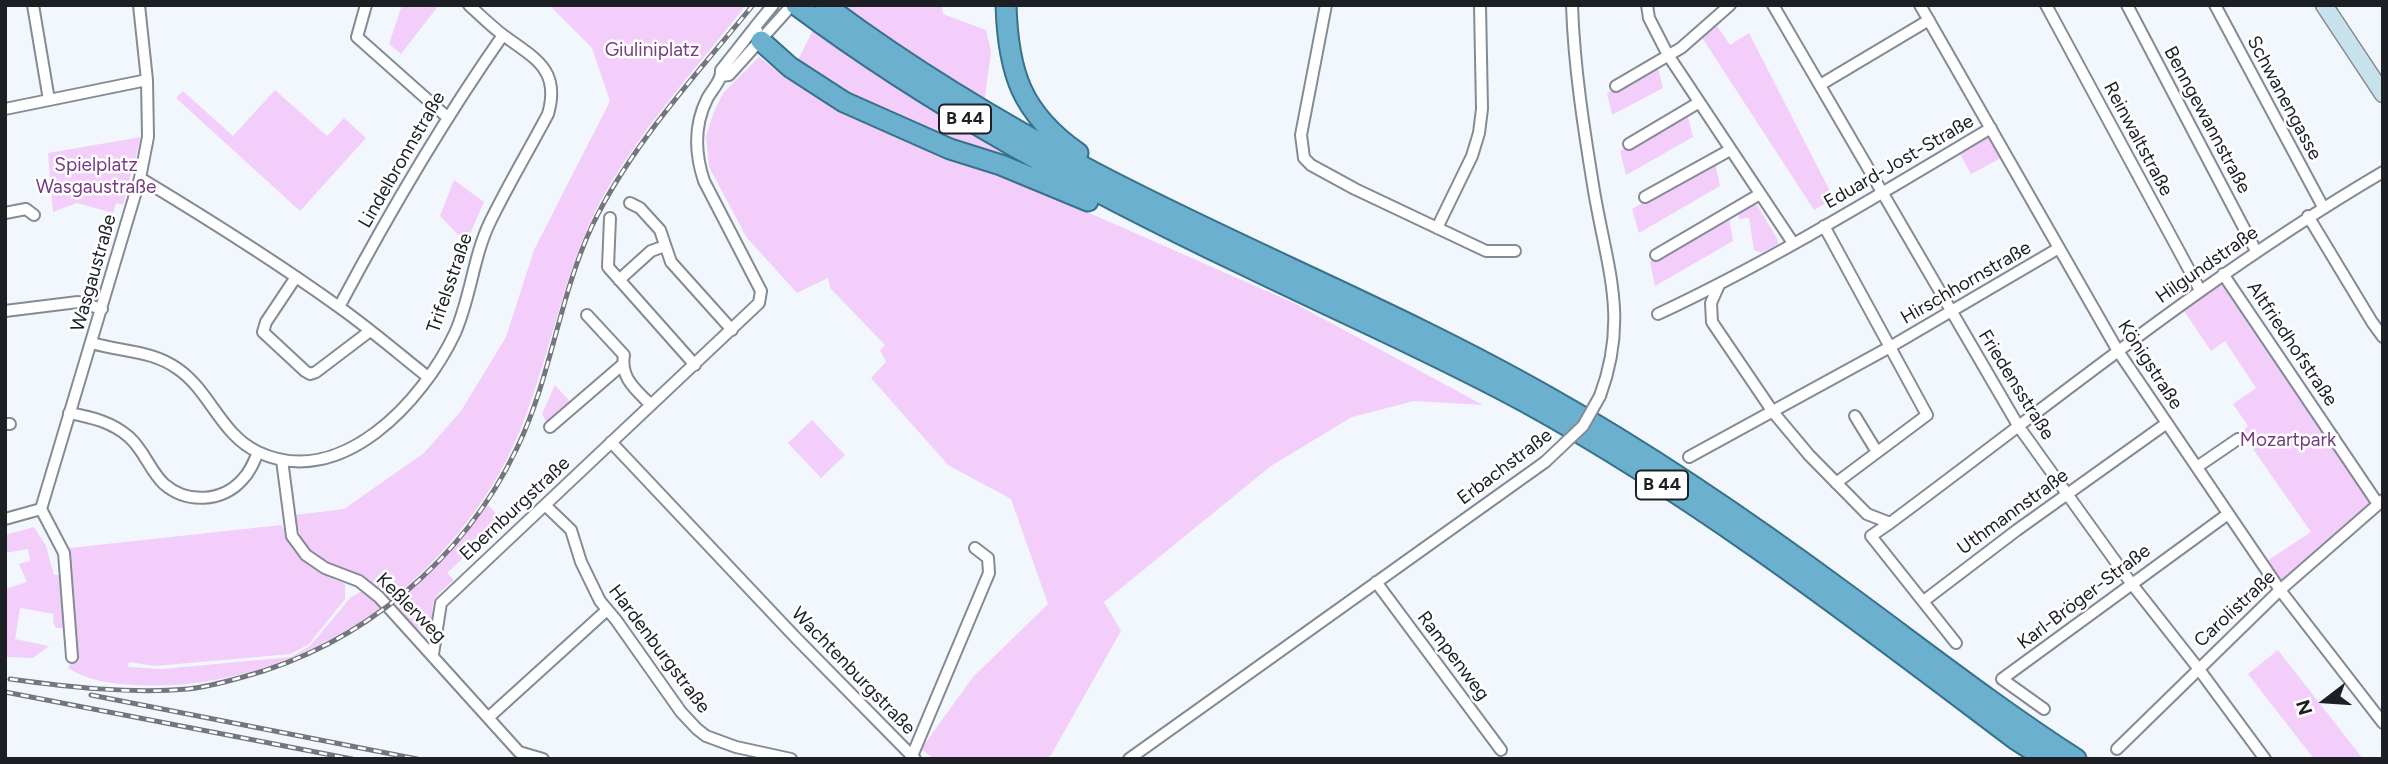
<!DOCTYPE html>
<meta charset="utf-8">
<style>
body{margin:0}
#map{position:relative;width:2388px;height:764px;overflow:hidden;background:#f2f7fe;font-family:Figtree,sans-serif}
canvas{display:block}
.frame{position:absolute;inset:0;border:7px solid #1c1f23;pointer-events:none}
.north{position:absolute;left:2290px;top:666px;width:70px;height:70px;-webkit-text-stroke:5px #fff;paint-order:stroke;rotate:253deg;font-size:19px;font-weight:700;line-height:28px;text-align:center;color:#1c1f23}
.north::after{content:'';display:block;margin:auto;width:24px;height:32px;background:#1c1f23;clip-path:polygon(50% 0,100% 100%,50% 72%,0 100%)}
</style>
<div id="map">
<canvas width="2388" height="764"></canvas>
<div class="frame"></div>
<div class="north">N</div>
</div>
<script>
const c = document.querySelector('canvas').getContext('2d');
c.lineJoin = 'round';
function fill(path, color) { c.fillStyle = color; c.fill(path, 'evenodd'); }
function strokePath(path, color, width, dash) { c.strokeStyle = color; c.lineWidth = width; c.lineCap = dash ? 'butt' : 'round'; c.setLineDash(dash || []); c.stroke(path); }
function label(font, color, halo, rows, align = 'center') {
  c.font = font + ' Figtree,sans-serif'; c.lineWidth = 5; c.setLineDash([]); c.textBaseline = 'middle'; c.strokeStyle = halo; c.fillStyle = color; for (const [text, x, y, turn = 0] of rows) {
    c.save(); c.translate(x, y); c.rotate((+turn || 0) * Math.PI / 180); c.textAlign = isNaN(turn) ? turn : align; if (halo) c.strokeText(text, 0, 0); c.fillText(text, 0, 0); c.restore();
  }
}
fill(new Path2D(`
 M402,5H439L401,54L389,44Z
 M549,5H746C692,74 622,149 587,229C564,283 552,340 533,395C504,483 460,541 391,601C382,592 371,581 360,576C322,557 304,563 295,515L344,509L424,453L461,411L506,337L534,250L610,101L592,48Z
 M844,5H942L943,14L986,30L991,51L985,98L917,62L842,9Z
 M1715,23L1730,45L1749,33L1834,199L1814,210L1701,36Z
 M813,30L1047,173L971,150L820,81L796,64Z
 M759,57L789,80L954,158L1012,179L1294,303L1483,405L1414,401L1352,417L1271,466L1104,602L1121,631L1051,755L1045,759H934L921,749L973,677L1048,604L1011,499L948,465L871,378L886,362L880,350L885,345L830,288L828,278L797,293L747,238L709,167L706,137L713,114L723,93Z
 M1657,64L1663,88L1612,115L1607,93Z
 M275,90L327,136L344,118L366,138L300,211L176,98L183,91L233,136Z
 M1687,113L1693,137L1626,175L1620,151Z
 M1988,136L2001,158L1971,174L1959,152Z
 M141,137L123,205L116,203L113,213L77,203L53,212L48,153Z
 M1715,162L1720,186L1639,233L1632,209Z
 M454,180L484,202L466,243L440,216Z
 M1753,204L1757,205L1778,240V244L1761,253L1754,250L1749,218L1739,219L1738,212Z
 M1729,217L1733,241L1655,286L1650,262Z
 M2224,282L2371,503L2280,581L2267,561L2311,532L2241,432L2248,426L2233,404L2256,388L2225,341L2211,351L2184,311Z
 M555,385L572,404L548,425L542,414Z
 M812,420L845,455L821,478L788,443Z
 M488,505L503,521L447,573L454,580C447,586 437,593 434,601C429,613 438,625 422,630L410,625L395,605L458,544Z
 M281,525C300,554 312,571 345,584V599L309,644L291,654L155,666L129,662L128,667L162,669L291,657L310,646L351,597L360,592L366,593L381,608C309,659 224,690 135,685C111,684 89,681 68,668L77,650L70,548Z
 M34,527L46,546L54,575H59L63,628H56L53,622L54,614L20,608L15,639L49,646L33,658L5,657V589L27,582L19,564L30,561L28,549L5,553V535Z
 M2278,650L2363,759H2314L2248,674Z`), '#f3cefa');
const minor = new Path2D(`
 M33,5L49,100
 M366,5L357,37L447,117
 M1326,5L1301,135L1304,158L1311,165L1355,189L1486,251H1515
 M1572,5C1574,67 1584,130 1594,191C1607,268 1629,318 1600,396
 M1647,5L1649,18L1668,55L1793,243
 M1773,5L2019,427L2131,583L2198,668L2265,759
 M1920,5L2118,351L2280,590L2383,723
 M2046,5L2200,290
 M2127,5L2256,251
 M2215,5L2323,207
 M757,31L755,27L773,5
 M721,76L729,75L792,5
 M1820,85L1929,20
 M1616,86L1681,48L1730,5
 M5,109L147,80
 M1629,144L1698,103
 M140,178C208,219 275,261 339,307C370,329 399,354 428,377
 M1645,197L1730,150
 M630,203L640,208L660,230L671,262L732,330
 M5,213L26,209L34,215
 M2308,216L2372,322L2383,337
 M610,218L608,267L695,365
 M1824,226L1927,415L1836,483
 M1437,228L1472,156L1479,133L1482,109L1480,5
 M1656,255L1760,194
 M2223,274L2378,504
 M296,277L266,322L263,332L305,371L310,374L316,372L370,331
 M619,280L651,251L665,246
 M1719,285L1711,303L1712,322L1773,412L1809,455L1867,514L1890,523L1871,536L1956,643
 M339,307C389,213 442,122 503,35
 M5,311L78,302L102,309
 M1658,314C1773,260 1882,193 1991,128
 M587,315L624,355C620,378 636,390 651,405
 M92,343C121,352 152,350 178,369C210,391 221,435 258,452C341,491 423,401 455,333C471,297 473,257 490,222C508,185 529,150 548,114C561,69 534,58 503,35C491,26 480,15 469,5
 M69,413C91,417 112,422 129,437C144,450 150,471 164,484C187,504 222,502 242,480C250,472 254,462 258,452
 M1855,416L1877,452
 M5,424H10
 M550,427L622,365
 M611,442L796,638L915,759
 M1689,457L1890,347L2059,248
 M282,460L292,536L306,555L325,568L359,581L379,597L519,752L543,759
 M2197,467L2238,439
 M545,505L571,530L581,562L600,601L616,620L681,712L697,729L706,736L736,747L791,759
 M41,509L140,178L148,137L147,80L139,5
 M41,509L64,553L72,657
 M5,519L41,509
 M1890,523C2052,403 2209,274 2383,172
 M1376,582L1501,750
 M1925,600L2017,530L2167,423
 M433,654L441,603L759,303L761,291L704,181C695,154 694,125 707,99C712,89 722,81 721,70L755,27
 M2044,709L2002,679L2228,514
 M489,717L607,610
 M2117,749L2280,590L2383,500
 M912,756L989,573L988,558L975,548
 M1129,759L1545,462`);
const secondary = new Path2D(`
 M2324,5L2383,94`);
const trunk = new Path2D(`
 M796,5C935,109 1086,189 1242,264C1336,310 1433,352 1525,402C1700,498 1857,620 2015,739L2046,759
 M825,5C909,68 1000,123 1093,172C1243,251 1401,313 1548,397C1653,456 1752,524 1849,596C1924,651 1997,708 2076,759
 M1006,5C1008,72 1021,113 1078,153
 M761,41L790,67L844,102L950,149L1001,165L1088,201`);
strokePath(minor, '#848b96', 14);
strokePath(secondary, '#848b96', 19);
strokePath(trunk, '#37718b', 23);
strokePath(minor, '#fff', 10);
strokePath(secondary, '#c8e2ed', 16);
strokePath(trunk, '#6bb0cf', 19);
const rail = new Path2D(`
 M10,679C68,687 130,694 188,689C207,687 225,682 243,677C362,645 464,560 517,448C551,378 559,297 592,226C630,146 697,74 753,5
 M5,692L352,759
 M91,695L417,759`);
strokePath(rail, '#73767c', 5);
strokePath(rail, '#fff', 2.5, [8]);
const minorBridge = new Path2D(`
 M1545,462L1583,426L1600,396`);
strokePath(minorBridge, '#848b96', 14, []);
strokePath(minorBridge, '#fff', 10);
for (const [x, y, w] of [
 [965,119,52],
 [1662,485,52]
]) { const box = new Path2D(); box.roundRect(x - w / 2, y - 14.5, w, 29, 5); c.fillStyle = '#fff'; c.fill(box); strokePath(box, '#1c1f23', 2); }
label('bold 18px', '#1c1f23', null, [
 ["B 44",965,119],
 ["B 44",1662,485]
]);
label('19px', '#763b82', '#fff', [
 ["Giuliniplatz",652,50],
 ["Spielplatz",96,165],
 ["Wasgaustraße",96,187],
 ["Mozartpark",2288,440]
]);
label('19px', '#1c1f23', '#fff', [
 ["Schwanengasse",2284,98,62],
 ["Benngewannstraße",2207,120,62],
 ["Reinwaltstraße",2138,139,62],
 ["Lindelbronnstraße",402,160,-60],
 ["Eduard-Jost-Straße",1899,162,-30],
 ["Hilgundstraße",2207,265,-35],
 ["Wasgaustraße",94,273,-74],
 ["Trifelsstraße",450,283,-71],
 ["Hirschhornstraße",1966,283,-30],
 ["Altfriedhofstraße",2292,344,56],
 ["Königstraße",2150,365,57],
 ["Friedensstraße",2016,385,58],
 ["Erbachstraße",1505,467,-37],
 ["Ebernburgstraße",515,509,-43],
 ["Uthmannstraße",2013,512,-36],
 ["Karl-Bröger-Straße",2084,597,-37],
 ["Keßlerweg",411,608,45],
 ["Carolistraße",2235,609,-43],
 ["Hardenburgstraße",659,649,53],
 ["Rampenweg",1453,656,53],
 ["Wachtenburgstraße",853,671,46]
]);
</script>
